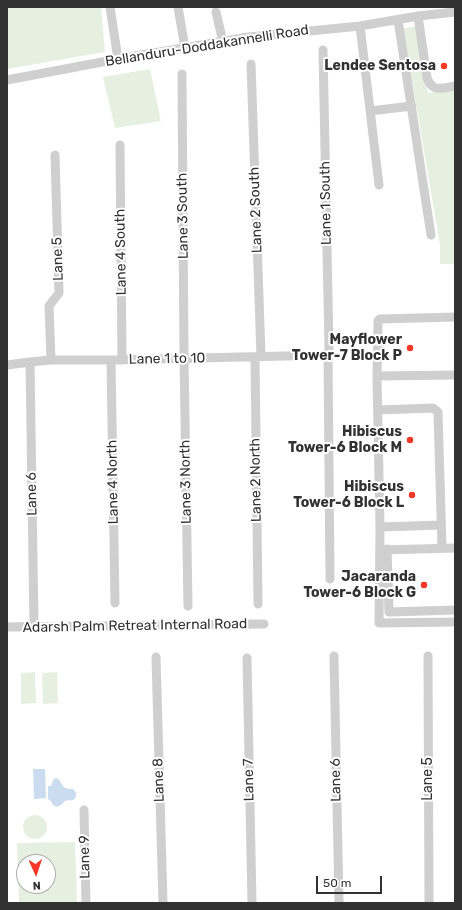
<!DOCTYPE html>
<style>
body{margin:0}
#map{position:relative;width:462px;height:910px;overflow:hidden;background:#fff;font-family:Rubik,sans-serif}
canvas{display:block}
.frame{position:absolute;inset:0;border:8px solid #323232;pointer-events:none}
.north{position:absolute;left:16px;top:854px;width:40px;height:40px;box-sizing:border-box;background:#fff;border:1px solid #adadad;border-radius:50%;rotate:177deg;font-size:11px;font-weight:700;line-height:16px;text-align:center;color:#323232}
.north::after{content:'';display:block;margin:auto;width:14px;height:18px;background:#f73727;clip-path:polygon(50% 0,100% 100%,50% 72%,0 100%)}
.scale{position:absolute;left:316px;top:876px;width:66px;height:18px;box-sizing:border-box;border:2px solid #323232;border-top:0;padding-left:5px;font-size:12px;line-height:14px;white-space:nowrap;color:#323232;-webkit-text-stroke:3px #fff;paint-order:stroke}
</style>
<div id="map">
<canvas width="462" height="910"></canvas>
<div class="frame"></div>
<div class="north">N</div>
<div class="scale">50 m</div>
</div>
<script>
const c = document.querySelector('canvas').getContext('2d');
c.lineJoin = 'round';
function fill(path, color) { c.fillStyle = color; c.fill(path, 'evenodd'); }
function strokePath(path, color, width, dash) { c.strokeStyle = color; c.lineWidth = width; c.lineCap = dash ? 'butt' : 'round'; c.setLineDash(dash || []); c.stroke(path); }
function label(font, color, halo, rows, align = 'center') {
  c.font = font + ' Rubik,sans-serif'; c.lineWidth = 4; c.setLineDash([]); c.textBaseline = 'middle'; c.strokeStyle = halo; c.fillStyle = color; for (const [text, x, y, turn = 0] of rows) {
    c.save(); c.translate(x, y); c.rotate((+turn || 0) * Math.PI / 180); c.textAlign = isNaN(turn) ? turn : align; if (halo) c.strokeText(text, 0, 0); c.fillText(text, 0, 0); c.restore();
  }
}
fill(new Path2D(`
 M7,7H101L105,52L7,69Z
 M417,26L428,93L455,89V264H440V245L403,28Z
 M150,69L161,121L115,128L103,77Z
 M35,672L36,703L21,704V673Z
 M57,672L58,703L43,704L42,673Z
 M23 827a12 12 0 1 1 24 0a12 12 0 1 1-24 0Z
 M75,842L77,903H19L17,843ZM24,862H48V886H24Z`), '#e6f0e0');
fill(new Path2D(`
 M33,769H45L46,798L34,799Z
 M55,778C62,779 59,783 64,787C66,789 70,789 73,789L76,793C76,803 70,799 65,801L61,805L57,807L53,805L51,801L48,799V786H51L53,780Z`), '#cbdcf1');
strokePath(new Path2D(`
 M110,7L118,59
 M178,7L185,48
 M216,12L223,42
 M418,16L427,78C433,93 442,88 455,86
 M398,20L431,235
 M360,26L379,185
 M323,50L329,348L328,355L330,579
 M251,64L261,356
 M182,74L184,358L188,606
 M7,80L118,59L249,37L360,26L418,16L455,12
 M370,111L412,106
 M120,145L122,360
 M455,317L380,319L378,321L377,376L380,527L379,623L455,622
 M255,357L258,604
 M51,360L49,306L59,293L55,155
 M111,360L115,603
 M30,362L34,627
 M7,365L30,362L51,360H111L328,355
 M377,376L455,375
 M378,410L433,408L438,412L442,548
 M380,527L441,525
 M387,549L389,612L455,610
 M382,550L455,548
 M7,627L264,624
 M334,656L339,903
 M428,656L429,903
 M156,657L163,903
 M247,658L252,903
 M84,810L86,903`), '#cfcfcf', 9);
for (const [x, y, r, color] of [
 [444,66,4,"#f73727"],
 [410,348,4,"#f73727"],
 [410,440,4,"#f73727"],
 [412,495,4,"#f73727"],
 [424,585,4,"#f73727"]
]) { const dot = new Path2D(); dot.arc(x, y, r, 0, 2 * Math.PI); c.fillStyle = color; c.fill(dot); strokePath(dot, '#fff', 1.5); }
label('14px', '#323232', '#fff', [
 ["Bellanduru-Doddakannelli Road",207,46,-9],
 ["Lane 1 South",326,203,-91],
 ["Lane 2 South",256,210,-92],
 ["Lane 3 South",183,216,-91],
 ["Lane 4 South",121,252,-91],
 ["Lane 5",58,259,-92],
 ["Lane 1 to 10",167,359,-1],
 ["Lane 2 North",256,480,-91],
 ["Lane 4 North",113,482,-91],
 ["Lane 3 North",186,482,-91],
 ["Lane 6",32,494,-91],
 ["Adarsh Palm Retreat Internal Road",135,626,-1],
 ["Lane 5",428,779,-90],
 ["Lane 8",159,780,-92],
 ["Lane 7",249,780,-91],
 ["Lane 6",336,780,-91],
 ["Lane 9",85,857,-91]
]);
label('bold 14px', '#323232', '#fff', [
 ["Lendee Sentosa",436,66],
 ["Mayflower",402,340],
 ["Tower-7 Block P",402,356],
 ["Hibiscus",402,432],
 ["Tower-6 Block M",402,448],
 ["Hibiscus",404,487],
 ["Tower-6 Block L",404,503],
 ["Jacaranda",416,577],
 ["Tower-6 Block G",416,593]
], 'right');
</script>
